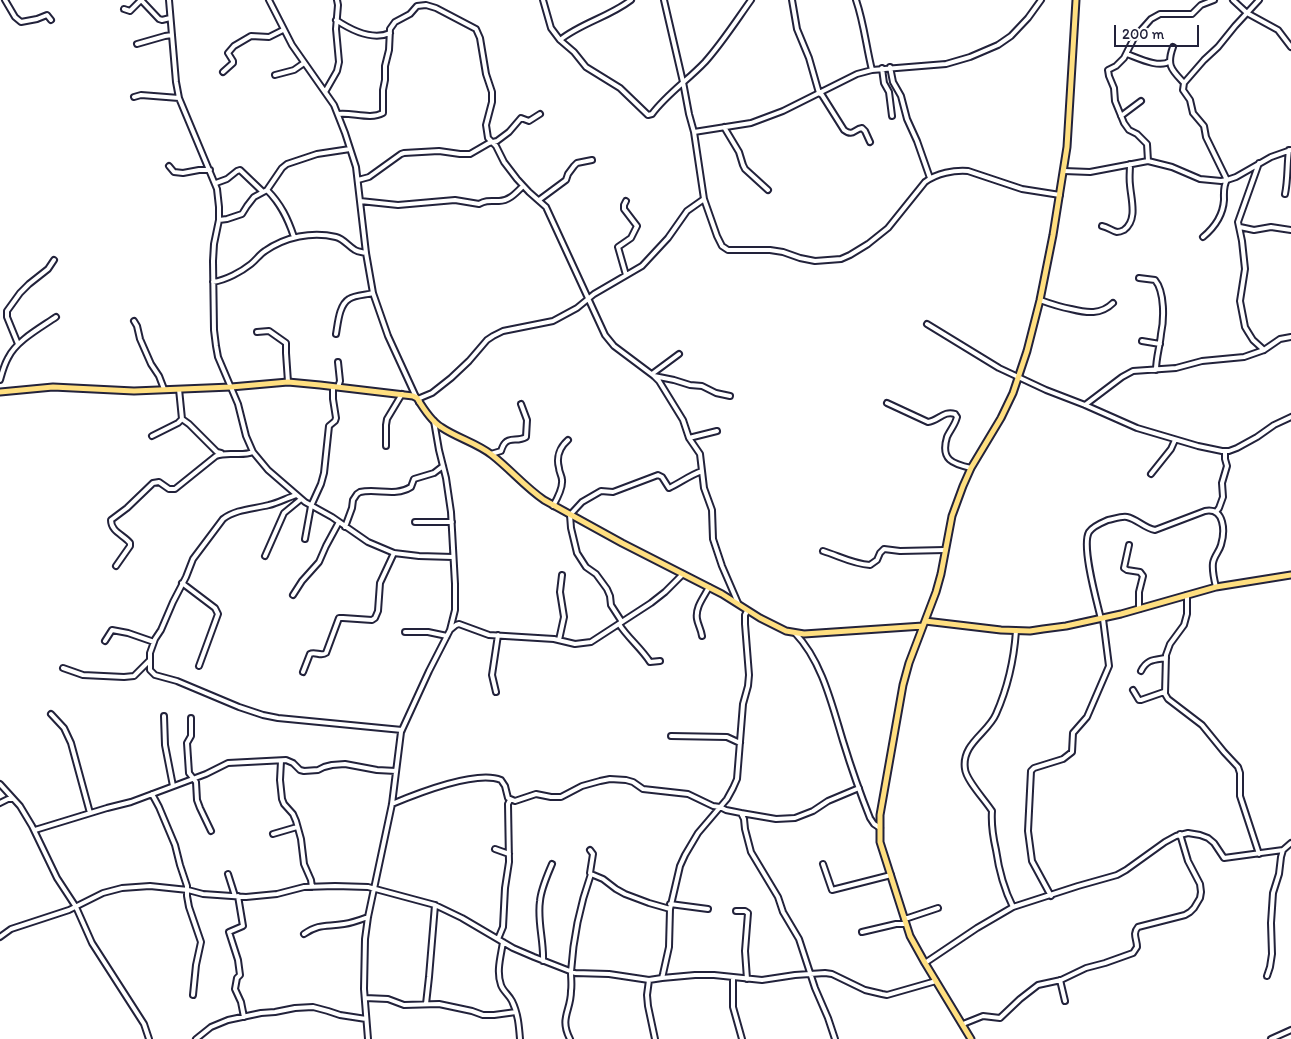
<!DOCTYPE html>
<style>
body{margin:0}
#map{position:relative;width:1291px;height:1039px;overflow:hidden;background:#fff;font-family:Itim,sans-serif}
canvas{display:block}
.scale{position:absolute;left:1114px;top:25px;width:85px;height:22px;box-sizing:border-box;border:2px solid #22223b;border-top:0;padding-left:6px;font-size:15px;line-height:18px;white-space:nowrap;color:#22223b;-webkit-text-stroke:4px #fff;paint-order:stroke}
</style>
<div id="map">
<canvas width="1291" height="1039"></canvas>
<div class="scale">200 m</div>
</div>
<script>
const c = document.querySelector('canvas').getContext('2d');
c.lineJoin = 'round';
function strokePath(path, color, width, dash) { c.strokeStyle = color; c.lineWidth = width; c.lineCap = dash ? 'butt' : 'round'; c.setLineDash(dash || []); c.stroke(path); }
const minor = new Path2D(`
 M5,0L15,17L21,22L37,19L47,15L51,20
 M169,0L176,82L179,98L217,189L219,207V220L214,244L213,261L214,330L216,346L218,357L238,404L246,436L253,452L268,470L305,502L332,517L368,542L394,553L419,556L453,557
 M269,0L292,45L334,105L345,133L356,167L366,253L373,293L388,336L416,397
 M543,0L551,28L560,40L574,52L586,67L620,88L648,115L652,114C667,94 688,80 705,62C722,43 736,21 751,0
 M664,0L683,82L689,114L694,132L704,199L717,236L722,246L728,250H770L783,252L800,258L815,261L841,259L850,255L868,244L888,228L925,182C937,173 954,170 968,171L1022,189L1060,195
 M792,0L797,29L809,58L819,93L822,95L844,130C853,137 854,129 862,128L865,131L870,142
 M856,0C864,23 866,46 872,70
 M1233,0L1247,13L1278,30L1291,47
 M124,9L130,11L140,1H142L159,19L162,20L170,18
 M336,20C351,30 372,41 390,33
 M560,40C581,23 609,17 631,0
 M137,44L165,36L172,35
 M1173,47C1166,66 1172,70 1184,83
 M1127,54C1138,58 1160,69 1170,61
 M890,67L893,82L901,96L907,119L917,141L930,178
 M882,68L883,76L884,83L889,92L892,116
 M223,72L233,63V61L228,53L234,46L251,36L269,37L283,30
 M275,75L294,70L304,63
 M325,92L337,71L339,62L336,29L338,5L337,0
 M134,97L141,95L179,98
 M338,114C352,112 370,120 383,113V90L385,80V66L389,50L390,29L395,22L410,14L417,6L426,5L436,8L476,29L480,38L486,74L492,92V102L486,125L488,138L496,146L504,162L517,179L529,192L546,207L605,335L614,346L654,376L659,381L683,420L689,438L700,454L704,488L712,510L713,539L722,566L738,603
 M1121,116L1141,101
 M724,127L739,152L743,165L745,169L768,190
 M694,132L751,123L783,111L857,74L872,70L946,64L970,57L998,45L1011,36L1028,18L1041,0
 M1148,161L1147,144L1137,134L1129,130L1124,123L1115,101L1114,88L1109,76L1108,70L1116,66L1124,58L1134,38L1151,19L1160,14H1192L1201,5L1214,0
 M1259,163L1238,222L1242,241L1245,269L1240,301L1245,327L1248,332L1253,340L1264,350
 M169,166L174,172L183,173L199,170H210
 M1064,171L1090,172L1148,161L1172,167L1200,179L1221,181L1227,180L1236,177L1271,157L1291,150
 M358,180L369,177L401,154L404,153L439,151L460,154H470L489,143L497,141L509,132L521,118L529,121L540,114
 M216,183L227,179L237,171L240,170L263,192
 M267,190C281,204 288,219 294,237
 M1285,194C1288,180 1287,165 1289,150
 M539,200L566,180L568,174L574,166L577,163L592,160
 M360,201L398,205L455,200L479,204C486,200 490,201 499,201C509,201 516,193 523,186
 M219,220L227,219L242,214L247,206L254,197L267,190L282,168L287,164L317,154L350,149
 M1102,226C1108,227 1112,231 1117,232C1120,232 1122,231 1124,230C1138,220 1131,199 1130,185C1129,178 1130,171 1130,164
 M1240,227L1254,230L1271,227L1291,230
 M1203,237C1215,227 1223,216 1224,200C1224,193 1223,186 1227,180L1206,137L1204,126L1193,113L1190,100L1183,90L1184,83L1204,60L1218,47L1235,26L1259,0
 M626,275L618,247L631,238L637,226L624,209V205L626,201
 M1139,278L1155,280C1165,292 1164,320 1161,334C1160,346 1156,358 1156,370
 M213,282C226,280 241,272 251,264C256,260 260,254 265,251C285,237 312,231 336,237C344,239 348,246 355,250C358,252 362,252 366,253
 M1040,300C1051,304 1060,307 1071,309C1087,313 1101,315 1113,303
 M134,321L137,326L140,339L151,364L159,376L164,389
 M927,324L999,368L1046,390L1085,405L1137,428L1198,446L1222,451H1229L1237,448L1257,437L1274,425L1291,417
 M257,332L269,331L286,343V353L288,382
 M336,334C338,323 339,305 349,299C355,295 366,295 373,293
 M1142,341L1160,344
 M18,344L7,317V311L20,293L29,284L48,269L54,260
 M338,362L340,381L338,387
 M652,374L679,354
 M654,376L674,380L690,385L702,386L716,393L730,396
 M0,380C2,373 4,365 8,358C16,341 40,328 56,317
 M419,402L420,398L432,393L451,378L469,361L487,340L493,336L503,331L553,321L577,308L594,294L642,266L668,238L687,211L704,199
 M887,403L928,422C938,421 944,410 955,414L957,417L956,420C954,426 949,432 947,437C940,460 953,464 971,468
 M1085,405L1122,377L1133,371L1176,368L1202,361L1244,357L1264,350L1280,339L1291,337
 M182,419L189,424L217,452L221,453
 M152,436L178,423L182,419L179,389
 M689,438L717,431
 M386,446V425L387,419L402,394
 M491,454L501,451C502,448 503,445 505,443C510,437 518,442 526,437L527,420L521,404
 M1151,474L1171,449L1175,440
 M296,495C287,498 278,503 269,505C254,509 236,509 223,519L193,559L186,577L173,602L161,630L155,639L150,653V670L155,675L177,681L239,707L263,715L278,718L402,730
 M553,506C557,499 563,488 562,480C562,476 559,472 559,468C556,457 560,447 568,440
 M1216,512L1219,508L1223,497L1222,483L1227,466L1225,459V451
 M415,522H452
 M345,527L352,508L353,500L357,494L360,492C377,488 395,497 411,487L414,479L434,473L443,466
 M305,539L311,506L321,484L324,473L329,426L335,421L336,418L333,399V387
 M1129,545L1124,568L1127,570L1140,572L1143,576L1139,592V609
 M823,551C839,556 853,564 870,565L877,560L880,553L884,549L900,551L945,550
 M265,556L284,513L301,499
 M116,566L130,546V543C124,535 111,532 111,520L127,508L153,483L159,482L169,489H175L216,456C228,451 241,457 253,452
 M182,583L215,608L218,614L199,666
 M293,595L302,581L319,562L326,546L339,522
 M1187,595V614L1184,625L1170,644L1166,655L1165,694L1168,699L1202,725L1224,752L1238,767L1240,773V796L1259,854
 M1101,619C1097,602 1081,546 1089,532C1093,526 1101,523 1108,520C1114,519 1121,516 1127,517C1137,519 1144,528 1155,530L1205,511C1225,507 1225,532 1221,545C1219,552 1214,556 1213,563C1212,571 1214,579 1216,587
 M622,622L611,605L610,596L607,589L596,574L586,567L577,553L571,528L570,515L582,502L601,491L613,492L658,475L662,477L669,488C680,483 690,475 702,471
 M619,624C627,637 641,648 650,662L660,661
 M450,630L456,625L459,624L489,635L554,639L575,644L591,642L651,603L665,592L683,574
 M405,632H428L447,636
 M795,633C822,661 832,705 843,741C851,767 860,793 870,818L874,824L880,828
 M702,636C701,629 698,625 697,619C695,607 704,597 709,587
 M559,640L564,617L560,592L562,575
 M105,641L112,630L128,633L154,642
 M63,668L83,675L124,677L134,676L149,661
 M1141,671C1147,659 1154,660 1166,658
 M303,672L310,654C315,651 321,657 326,653L339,618H343L372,620L375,618L378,611L380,583L394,553
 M1133,690L1139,700H1141L1164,692
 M496,692L492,675L498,635
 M51,714L64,728L71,743L90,813
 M164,716L165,745L173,786
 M191,718V736L187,743L189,773L196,782L197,800L200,808L211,831
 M671,736L727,737L740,743
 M281,761L280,780L282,799L284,804L293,814L296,821L301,839L304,864L311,880L312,887
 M0,784L20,806L32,826L57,878L76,907L92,943L144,1024L149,1039
 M152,794L159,807L175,845L180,865L187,886V896L189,907L201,942L196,965L193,995
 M0,803L8,799H13
 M392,804C416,794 476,770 501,780L505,786L508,798L515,801L536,794L551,797H561L582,786L600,781L610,779L626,780L633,782L643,789L688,794L713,806L720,807L726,810L741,813L744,819L745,829L751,852L778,897L783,912L799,939L815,988L828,1018L835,1039
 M741,813L776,819L795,818L813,811L828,801L859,788
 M35,830L107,808L131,802L206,774L228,763L286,760L293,763L300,770L304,771L318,770L324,767L332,765L345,764L377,770L396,771
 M273,834L297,827
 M495,849L509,854
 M590,850L593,854L590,873L591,874L603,879L616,889L625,894L649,903L670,909
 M823,864L832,890L891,875
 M228,874L235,896
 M238,896L243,926L229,932L238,960L240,975L237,978L235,989L241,1002L244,1017
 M1051,896L1032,861L1028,831L1031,771L1034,768L1063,759L1072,752L1073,733L1087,717L1109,666L1103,619
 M670,904L708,909
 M1013,907C1004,889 999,871 996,850C993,837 991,825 992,811C985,800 966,780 965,769C961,744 988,733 996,714C1008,687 1014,659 1016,631
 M736,911H745L748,913L745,951L747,979
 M904,918H908L938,908
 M862,932L896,924H905
 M304,934C320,923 327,927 344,924C352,923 360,920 368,917
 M0,937L11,929L69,910L103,893L122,888L150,886L188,890L203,894L246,897L277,894L304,887L335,886L368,887L435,905L462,918L513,948L534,957L575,973L609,974L649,980
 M498,939L503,927L505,888L509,862L508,804L510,800
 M503,942C501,956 496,971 501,985C503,991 509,995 512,1001C518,1013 519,1026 520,1039
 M543,961C544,941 537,921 540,901C541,889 547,876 552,864
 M925,963L977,928L1013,907L1078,886L1117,875L1126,870L1165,842L1176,836L1188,833L1200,835L1208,838L1214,843L1224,858L1283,850L1291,843
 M1267,976L1270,967L1272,954L1271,923L1273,893L1279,874L1281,857L1283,850
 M733,977V1007L742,1039
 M662,978L695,975H714L762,980L795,975L825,973L832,974L865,990L882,994L887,995L936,981
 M1060,980L1065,1001
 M365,998L388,999L404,1005L439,1004L472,1011L483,1015H494L516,1012
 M426,1004L429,977L435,905
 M963,1024L983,1016L1000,1018L1020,999L1038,985L1061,980L1086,968L1105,963L1133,953L1137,947C1137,939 1132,934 1138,927L1185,915L1190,912L1194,908L1200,898L1201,892L1200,884L1188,861L1180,834
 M196,1039L211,1027L228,1020L261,1013L275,1012L295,1008L313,1007L328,1011L340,1015L366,1019
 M368,1039L364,989L365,939L368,917L392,804L401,732L429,671L450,630L455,610V584L451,512L446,478L439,450L434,421
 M570,1039C559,1018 571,1011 571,991C572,985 571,978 571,972C573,940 580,905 591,874
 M655,1039L648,1006L647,995L649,980L662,978L663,974L669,947L670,909L680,866L685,855L698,833L727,799L733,788L737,779L743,704L748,686L749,675L745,624V615L747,611
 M1271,1039L1291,1030`);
const major = new Path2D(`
 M0,392L53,387L134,391L231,387L288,382L320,385L413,396L417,398C423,408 431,421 441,427C457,438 477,443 492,455C510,469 525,487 544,500L622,543L722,594L760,618L786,631L804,634L923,626
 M925,621L1001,630L1030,631L1043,629L1066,626L1121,614L1216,587L1291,575
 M971,1039L925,963L910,936L880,842V815L903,685L909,663L936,592L941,574L952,516L963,486L971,468L1001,418L1013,393L1027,351L1040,300L1053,235L1067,147L1076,0`);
strokePath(minor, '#22223b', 8);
strokePath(major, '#22223b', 9);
strokePath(minor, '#fff', 4);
strokePath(major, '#ffdf80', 5);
</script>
